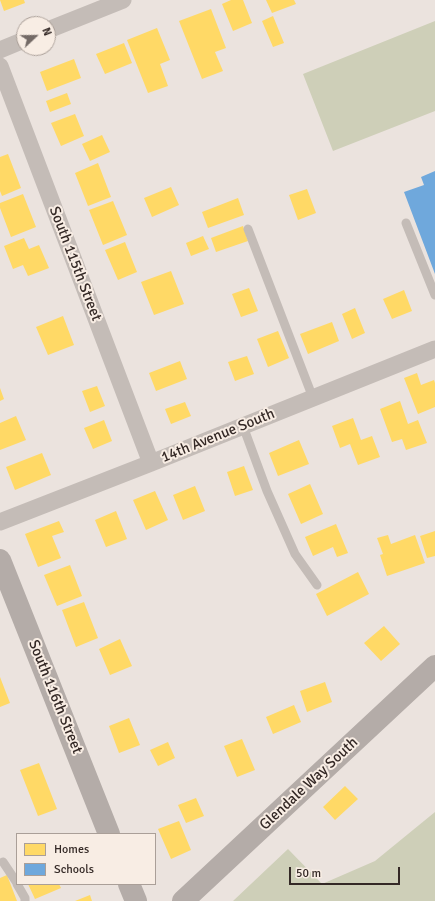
<!DOCTYPE html>
<style>
body{margin:0}
#map{position:relative;width:435px;height:901px;overflow:hidden;background:#ebe3de;font-family:Signika,sans-serif}
canvas{display:block}
.legend{position:absolute;left:16px;top:833px;width:140px;height:52px;box-sizing:border-box;background:#f8ede4;border:1px solid #aa9f98;margin:0;padding:5px 7px;list-style:none;font-size:12px;color:#342926}
.legend li{display:flex;align-items:center;gap:8px;height:20px}
.legend b{width:20px;border:1px solid #aa9f98}
.north{position:absolute;left:16px;top:16px;width:40px;height:40px;box-sizing:border-box;background:#f8ede4;border:1px solid #aa9f98;border-radius:50%;rotate:68deg;font-size:11px;font-weight:700;line-height:16px;text-align:center;color:#342926}
.north::after{content:'';display:block;margin:auto;width:14px;height:18px;background:#746a66;clip-path:polygon(50% 0,100% 100%,50% 72%,0 100%)}
.scale{position:absolute;left:289px;top:867px;width:111px;height:18px;box-sizing:border-box;border:2px solid #342926;border-top:0;padding-left:5px;font-size:12px;line-height:14px;white-space:nowrap;color:#342926;-webkit-text-stroke:3px #f8ede4;paint-order:stroke}
</style>
<div id="map">
<canvas width="435" height="901"></canvas>
<ul class="legend">
<li><b style="height:11px;background:#ffd966"></b>Homes</li>
<li><b style="height:11px;background:#6fa8dc"></b>Schools</li>
</ul>
<div class="north">N</div>
<div class="scale">50 m</div>
</div>
<script>
const c = document.querySelector('canvas').getContext('2d');
c.lineJoin = 'round';
function fill(path, color) { c.fillStyle = color; c.fill(path, 'evenodd'); }
function strokePath(path, color, width, dash) { c.strokeStyle = color; c.lineWidth = width; c.lineCap = dash ? 'butt' : 'round'; c.setLineDash(dash || []); c.stroke(path); }
function label(font, color, halo, rows, align = 'center') {
  c.font = font + ' Signika,sans-serif'; c.lineWidth = 4; c.setLineDash([]); c.textBaseline = 'middle'; c.strokeStyle = halo; c.fillStyle = color; for (const [text, x, y, turn = 0] of rows) {
    c.save(); c.translate(x, y); c.rotate((+turn || 0) * Math.PI / 180); c.textAlign = isNaN(turn) ? turn : align; if (halo) c.strokeText(text, 0, 0); c.fillText(text, 0, 0); c.restore();
  }
}
fill(new Path2D(`
 M435,21V111L333,151L303,74Z
 M435,812V901H233L288,849L322,884L375,861Z`), '#cecfb8');
fill(new Path2D(`
 M0,0H24L25,3L4,11Z
 M231,0H243L252,23L233,31L222,4Z
 M266,0H294L296,4L272,13Z
 M211,9L226,48L215,52L223,71L202,79L179,21Z
 M273,16L284,43L273,47L262,21Z
 M157,28L170,60L160,64L168,86L148,93L127,40Z
 M124,43L132,63L105,74L96,54Z
 M74,59L81,78L47,91L40,72Z
 M67,93L71,104L50,112L46,101Z
 M75,114L84,136L61,146L51,123Z
 M102,135L110,152L90,161L82,144Z
 M8,154L21,188L2,196L0,191V157Z
 M98,163L111,197L88,206L75,173Z
 M171,187L179,205L152,217L144,198Z
 M307,189L316,213L298,220L289,195Z
 M23,194L36,227L11,237L0,208V203Z
 M238,198L244,215L208,228L202,212Z
 M113,201L127,235L103,245L89,210Z
 M243,226L248,241L216,252L211,238Z
 M203,236L209,249L191,256L186,243Z
 M24,238L29,249L39,245L49,268L28,276L23,265L13,269L4,246Z
 M125,242L137,272L118,280L105,250Z
 M171,271L184,304L154,315L141,282Z
 M249,288L258,311L241,317L232,294Z
 M404,290L412,311L392,319L383,299Z
 M355,308L365,333L352,339L342,314Z
 M63,316L74,345L48,355L36,327Z
 M332,322L339,341L308,354L300,334Z
 M278,331L289,358L268,367L257,339Z
 M247,356L254,374L235,381L228,362Z
 M180,361L187,379L156,391L149,373Z
 M417,373L421,385L434,380L435,383V407L418,414L404,378Z
 M97,386L105,406L90,412L82,391Z
 M0,388L4,399L0,401Z
 M400,401L408,424L418,420L427,443L406,450L402,439L392,442L380,409Z
 M185,402L191,416L171,424L165,409Z
 M16,416L26,440L0,450V423Z
 M353,418L361,440L372,436L380,457L358,465L350,444L340,448L332,426Z
 M104,420L112,441L93,449L84,428Z
 M299,440L309,464L278,476L269,453Z
 M42,453L51,475L15,490L6,467Z
 M244,466L253,490L235,496L227,472Z
 M310,484L323,514L301,524L288,494Z
 M195,486L205,511L183,520L173,495Z
 M155,491L168,520L146,530L133,500Z
 M116,511L127,539L106,547L95,520Z
 M59,521L64,532L52,536L61,558L38,567L25,534Z
 M336,524L348,553L337,557L333,547L313,556L305,537Z
 M435,531V556L427,558L420,536Z
 M388,535L391,544L415,535L425,563L387,576L380,555L383,554L377,538Z
 M70,565L82,596L57,606L44,575Z
 M358,572L369,594L327,616L316,594Z
 M84,602L98,638L76,647L62,610Z
 M384,626L400,644L381,661L364,643Z
 M120,639L132,666L110,675L99,649Z
 M0,677L10,703L0,707Z
 M325,682L332,702L307,712L300,691Z
 M294,705L301,722L273,734L266,717Z
 M129,718L140,745L119,753L109,726Z
 M242,739L255,770L237,777L224,746Z
 M168,742L175,758L158,766L150,750Z
 M39,763L57,809L38,816L20,770Z
 M345,786L358,799L335,820L323,807Z
 M196,798L204,816L186,823L178,805Z
 M179,821L191,850L171,859L158,829Z
 M7,875L17,901H0V878Z
 M28,884H59L61,888L35,899Z
 M90,895L92,901H75Z`), '#ffd966');
fill(new Path2D(`
 M435,171V274L404,192L424,185L421,177Z`), '#6fa8dc');
strokePath(new Path2D(`
 M406,223L435,295
 M248,229L313,398
 M243,426L267,491L295,554L317,585
 M3,862L17,883
 M17,884L25,898V901`), '#c4bcb7', 9);
strokePath(new Path2D(`
 M48,30L123,0
 M0,50L24,40
 M0,66L151,463
 M0,522L151,463L435,349`), '#c4bcb7', 17);
strokePath(new Path2D(`
 M0,560L109,834
 M129,884L136,901
 M183,901L435,666`), '#b4aca8', 22);
label('15px', '#342926', '#f8ede4', [
 ["South 115th Street",75,264,69],
 ["14th Avenue South",218,436,-22],
 ["South 116th Street",55,697,68],
 ["Glendale Way South",309,784,-43]
]);
</script>
